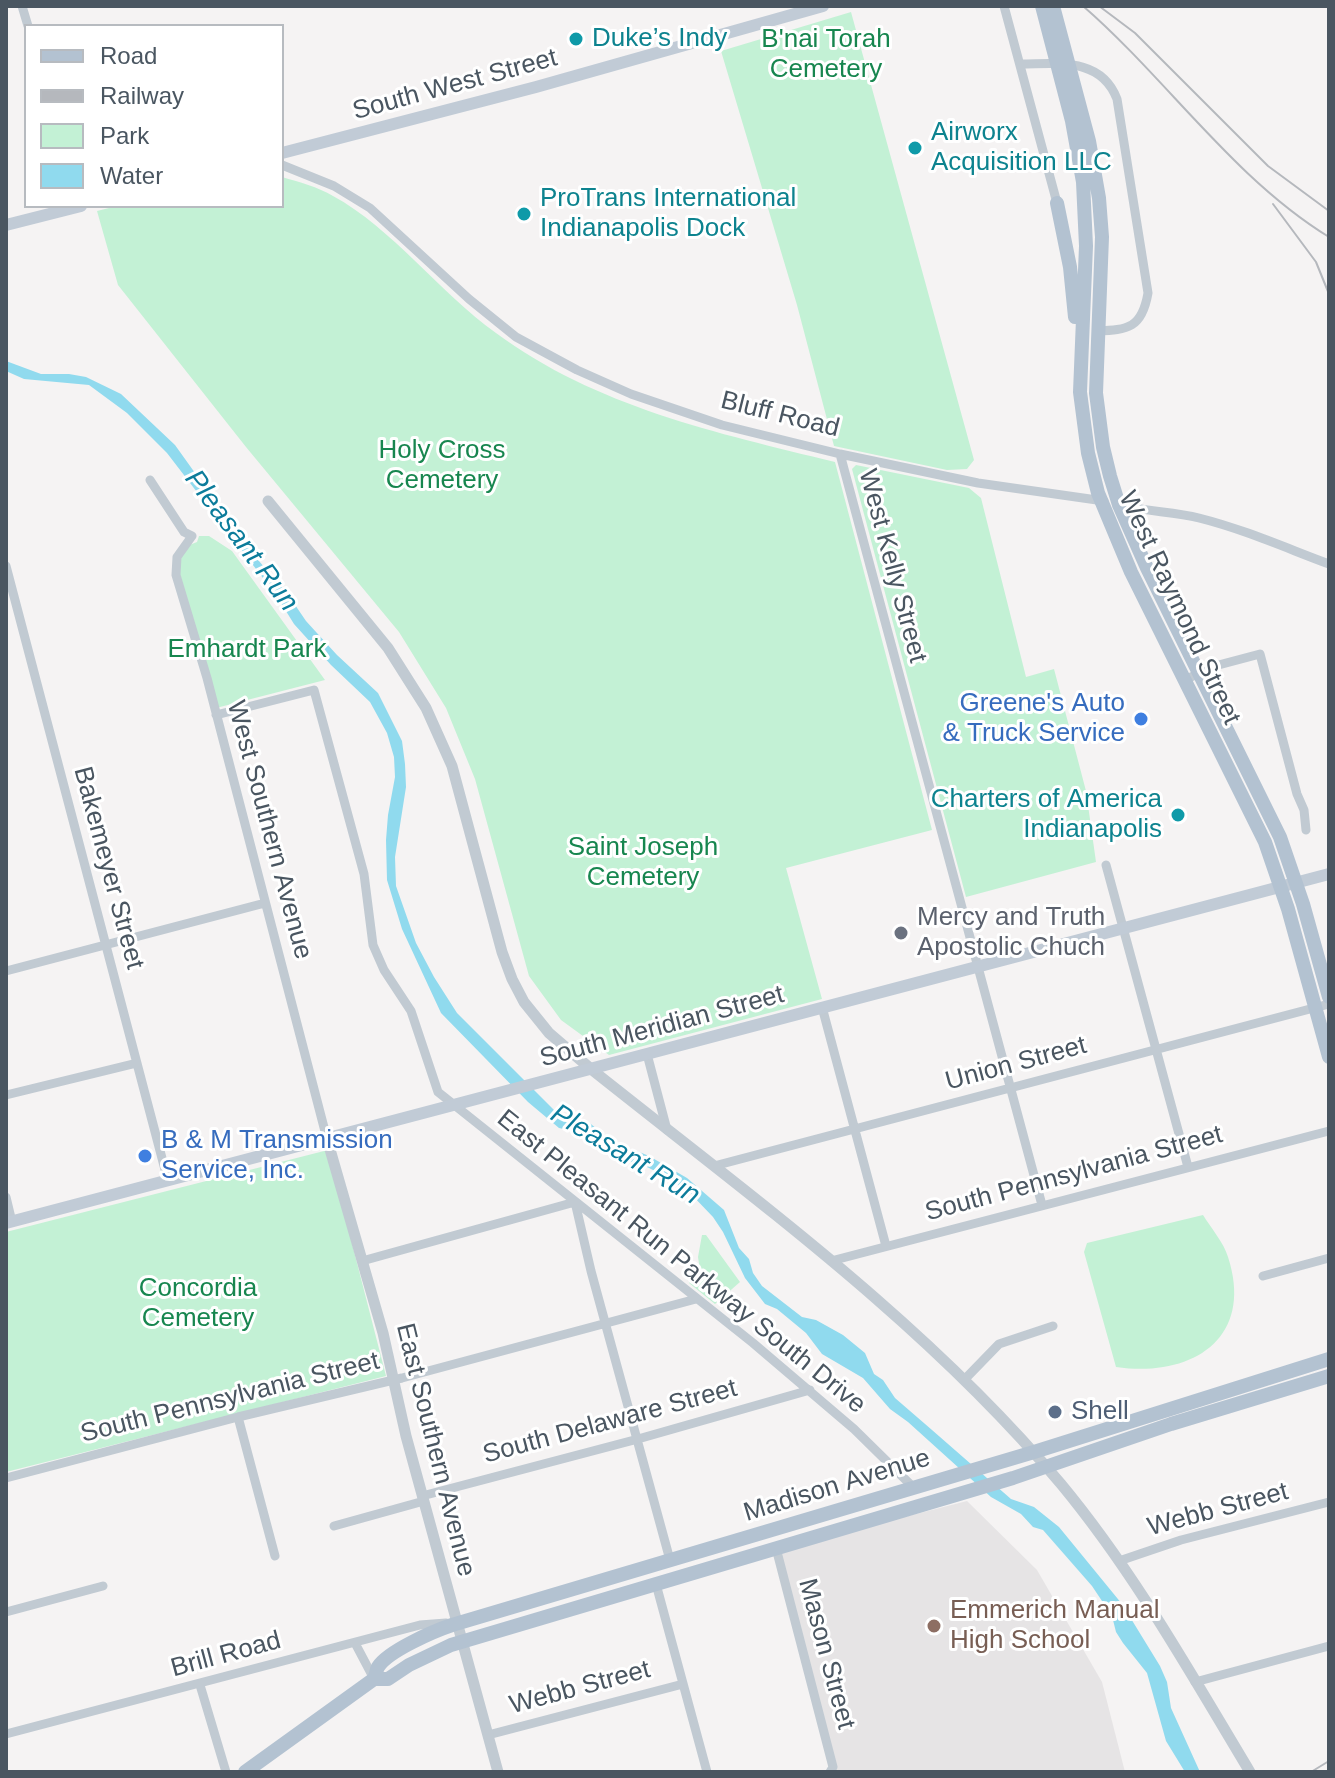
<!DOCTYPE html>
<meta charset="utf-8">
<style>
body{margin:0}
#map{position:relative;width:1335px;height:1778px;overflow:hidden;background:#f5f3f3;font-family:Helvetica,sans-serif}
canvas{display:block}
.frame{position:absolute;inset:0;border:8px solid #4a5661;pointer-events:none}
.legend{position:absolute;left:24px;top:24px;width:260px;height:184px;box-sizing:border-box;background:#fff;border:2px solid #b7bbc0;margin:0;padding:10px 14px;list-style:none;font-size:24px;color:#4a5661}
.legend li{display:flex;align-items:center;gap:16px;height:40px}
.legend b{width:40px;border:2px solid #b7bbc0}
</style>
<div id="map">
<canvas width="1335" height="1778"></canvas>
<div class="frame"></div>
<ul class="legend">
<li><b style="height:10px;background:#b3c2d1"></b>Road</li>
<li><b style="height:10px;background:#b5b8bd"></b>Railway</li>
<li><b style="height:22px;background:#c3f1d5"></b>Park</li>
<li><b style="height:22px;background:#90daee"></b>Water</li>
</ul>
</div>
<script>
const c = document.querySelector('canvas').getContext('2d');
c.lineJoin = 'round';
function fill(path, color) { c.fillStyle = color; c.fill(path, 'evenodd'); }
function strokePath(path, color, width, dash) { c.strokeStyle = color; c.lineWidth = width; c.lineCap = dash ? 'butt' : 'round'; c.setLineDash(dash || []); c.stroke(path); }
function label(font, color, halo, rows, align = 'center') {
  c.font = font + ' Helvetica,sans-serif'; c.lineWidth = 6; c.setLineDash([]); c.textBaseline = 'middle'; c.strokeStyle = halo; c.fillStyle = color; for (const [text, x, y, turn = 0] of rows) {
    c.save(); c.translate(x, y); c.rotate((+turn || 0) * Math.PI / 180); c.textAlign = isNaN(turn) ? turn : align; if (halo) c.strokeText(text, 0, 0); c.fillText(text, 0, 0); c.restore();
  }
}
fill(new Path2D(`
 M967,1501L1037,1570L1102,1682L1125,1772H836L779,1549Z`), '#e6e4e5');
fill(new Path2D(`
 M851,12L974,460L967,469L947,470L834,446L797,305L721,51Z
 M282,177C299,182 318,187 333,196C392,228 440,293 496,333C596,407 717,433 835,462L932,830L786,868L822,999L609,1055L561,1020L529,976L475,779L446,708L399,632L246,447L118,285L97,211L117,206H282Z
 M856,465L969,488L981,498L1026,677L1054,669L1086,791L1096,862L966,897L852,469Z
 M199,536H209L232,551L325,680L216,708L178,581L181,552L187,546L197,542Z
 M328,1150L386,1376L6,1472V1232Z
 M1203,1215C1211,1228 1224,1243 1228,1257C1255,1340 1190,1378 1116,1367L1084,1252L1087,1243Z
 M702,1235H706L740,1282L715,1304L689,1283L700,1270L698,1257Z`), '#c3f1d5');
fill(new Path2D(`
 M6,361L41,374H69L86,377L121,394L175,445L253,554L289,596L306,621L337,655L378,693L402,741L405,764L406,787L395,857L396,886L416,943L434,977L457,1013L556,1112L587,1121L625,1151H637L649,1156L687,1178L724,1210L739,1248L749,1259L753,1273L762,1286L802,1317L816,1320L843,1335L865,1353L874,1374L883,1380L895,1398L932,1430L1011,1499L1034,1507L1059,1527L1122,1604L1160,1666L1167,1682L1171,1708L1200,1772H1185L1166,1741L1147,1673L1123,1643L1116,1632L1112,1616L1092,1586L1043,1530L1033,1527L1021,1514L991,1497L908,1422L890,1409L863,1378L822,1354L806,1333L777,1309L765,1304L745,1278L723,1232L713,1217L690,1193L659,1173L641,1164L623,1160L586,1134L559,1128L528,1102L441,1013L402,929L387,880L386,840L388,815L395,777L394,757L387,733L370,702L331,665L294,624L276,595L167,453L127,413L89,385L24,379L6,371Z`), '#90daee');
strokePath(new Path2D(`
 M842,1339L855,1350`), '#90daee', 2);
strokePath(new Path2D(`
 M22,6L28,26
 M1004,6L1057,203
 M1021,64C1058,64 1101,57 1117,99L1148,293C1142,328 1128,330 1097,331
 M282,165L334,186L370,208L469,299L516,337L577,370L631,394L722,425L840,454L978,483L1104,501
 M840,454L1042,1205
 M150,480L184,532L192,536L177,557L176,575L207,678L327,1139
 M1118,504C1144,512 1172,511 1199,518C1243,529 1286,548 1329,564
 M6,566L168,1181
 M1185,680L1211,667L1260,654L1297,794L1304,810L1306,830
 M216,715L314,690L364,874L373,945L384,970L411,1011L438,1092L753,1343L854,1429L914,1488
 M1106,865L1188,1167
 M6,971L265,903
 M822,1007L886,1246
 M647,1054L667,1130
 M6,1095L137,1063
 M714,1166L1329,1004
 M6,1197L12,1222
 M362,1261L575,1202L591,1271L670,1560
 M831,1261L1329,1131
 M1263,1276L1329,1258
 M965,1379L999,1344L1053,1326
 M238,1417L275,1556
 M6,1478L238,1417L402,1378L696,1299
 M422,1496L638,1439L810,1390
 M334,1526L424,1501
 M776,1548L833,1767L830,1772
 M1119,1561L1181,1540L1329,1502
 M656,1584L707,1772
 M6,1612L103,1586
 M355,1643L374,1679
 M1195,1682L1329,1646
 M200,1685L226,1772
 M6,1734L420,1625L446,1623
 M488,1735L683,1684`), '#c1cad2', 9);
strokePath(new Path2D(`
 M268,501L388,648L426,708L452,766L502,952L512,979L524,1002L549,1033L591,1069C754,1199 926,1323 1061,1484C1134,1572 1191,1674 1250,1772
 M327,1139L383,1333L406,1436L498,1772`), '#c1cad2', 11);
strokePath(new Path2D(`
 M282,153L536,87L823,6
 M6,225L81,206
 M6,1223L1329,874`), '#c1cbd6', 12);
strokePath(new Path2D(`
 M1042,6L1072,121L1083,182L1086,246L1080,392L1088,453L1098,493L1131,572L1265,842L1288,909L1329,1057
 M1053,6L1089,141L1099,198L1102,237L1096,393L1103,447L1110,476L1119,505L1147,568L1280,837L1303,904L1329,997
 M1057,203L1070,267L1075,317
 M374,1679C376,1675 376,1671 378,1667C388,1651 434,1631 452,1625L1034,1452L1329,1359
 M245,1772L374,1679H388L409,1665L451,1645L1013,1478L1171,1424L1329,1376`), '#b3c2d1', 14);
strokePath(new Path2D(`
 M1083,6C1167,79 1233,178 1329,237
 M1099,6L1135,33L1268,166L1329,211
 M1273,204L1316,262L1329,294
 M1311,1772L1329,1761`), '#b5b8bd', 2);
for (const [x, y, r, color] of [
 [576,39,8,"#0f9aa8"],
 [915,148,8,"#0f9aa8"],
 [524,214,8,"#0f9aa8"],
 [1141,719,8,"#3f7fe0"],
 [1178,815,8,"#0f9aa8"],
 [901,933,8,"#6b7280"],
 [145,1156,8,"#3f7fe0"],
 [1055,1412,8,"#5c6f8a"],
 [934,1626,8,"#8d6e63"]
]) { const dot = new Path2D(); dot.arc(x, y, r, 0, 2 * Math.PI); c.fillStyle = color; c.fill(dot); strokePath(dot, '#fff', 3); }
label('26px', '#0d838f', '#fff', [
 ["Duke’s Indy",592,39],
 ["Airworx",931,133],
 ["Acquisition LLC",931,163],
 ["ProTrans International",540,199],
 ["Indianapolis Dock",540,229],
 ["Charters of America",1162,800,"right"],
 ["Indianapolis",1162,830,"right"]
], 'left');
label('26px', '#17864f', '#fff', [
 ["B'nai Torah",826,40],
 ["Cemetery",826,70],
 ["Holy Cross",442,451],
 ["Cemetery",442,481],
 ["Emhardt Park",247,650],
 ["Saint Joseph",643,848],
 ["Cemetery",643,878],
 ["Concordia",198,1289],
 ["Cemetery",198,1319]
]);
label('26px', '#4a5661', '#fff', [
 ["South West Street",455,85,-15],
 ["Bluff Road",780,415,14],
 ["West Kelly Street",892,566,75],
 ["West Raymond Street",1179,608,65],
 ["West Southern Avenue",269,830,75],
 ["Bakemeyer Street",108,868,75],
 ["South Meridian Street",662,1027,-15],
 ["Union Street",1016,1064,-15],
 ["South Pennsylvania Street",1074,1174,-15],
 ["East Pleasant Run Parkway South Drive",681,1262,39],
 ["South Pennsylvania Street",230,1398,-14],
 ["South Delaware Street",610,1422,-15],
 ["East Southern Avenue",435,1450,76],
 ["Madison Avenue",837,1486,-17],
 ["Webb Street",1218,1510,-15],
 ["Mason Street",826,1654,75],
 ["Brill Road",226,1655,-15],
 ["Webb Street",580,1688,-15]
]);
label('26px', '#366cbe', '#fff', [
 ["Greene's Auto",1125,704],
 ["& Truck Service",1125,734],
 ["B & M Transmission",161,1141,"left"],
 ["Service, Inc.",161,1171,"left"]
], 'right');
label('26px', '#5b616d', '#fff', [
 ["Mercy and Truth",917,918],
 ["Apostolic Chuch",917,948]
], 'left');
label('26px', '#4e5e75', '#fff', [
 ["Shell",1071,1412]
], 'left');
label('26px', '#785e54', '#fff', [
 ["Emmerich Manual",950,1611],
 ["High School",950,1641]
], 'left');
label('italic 28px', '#0c7c9b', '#fff', [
 ["Pleasant Run",241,541,53],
 ["Pleasant Run",625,1155,31]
]);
</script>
